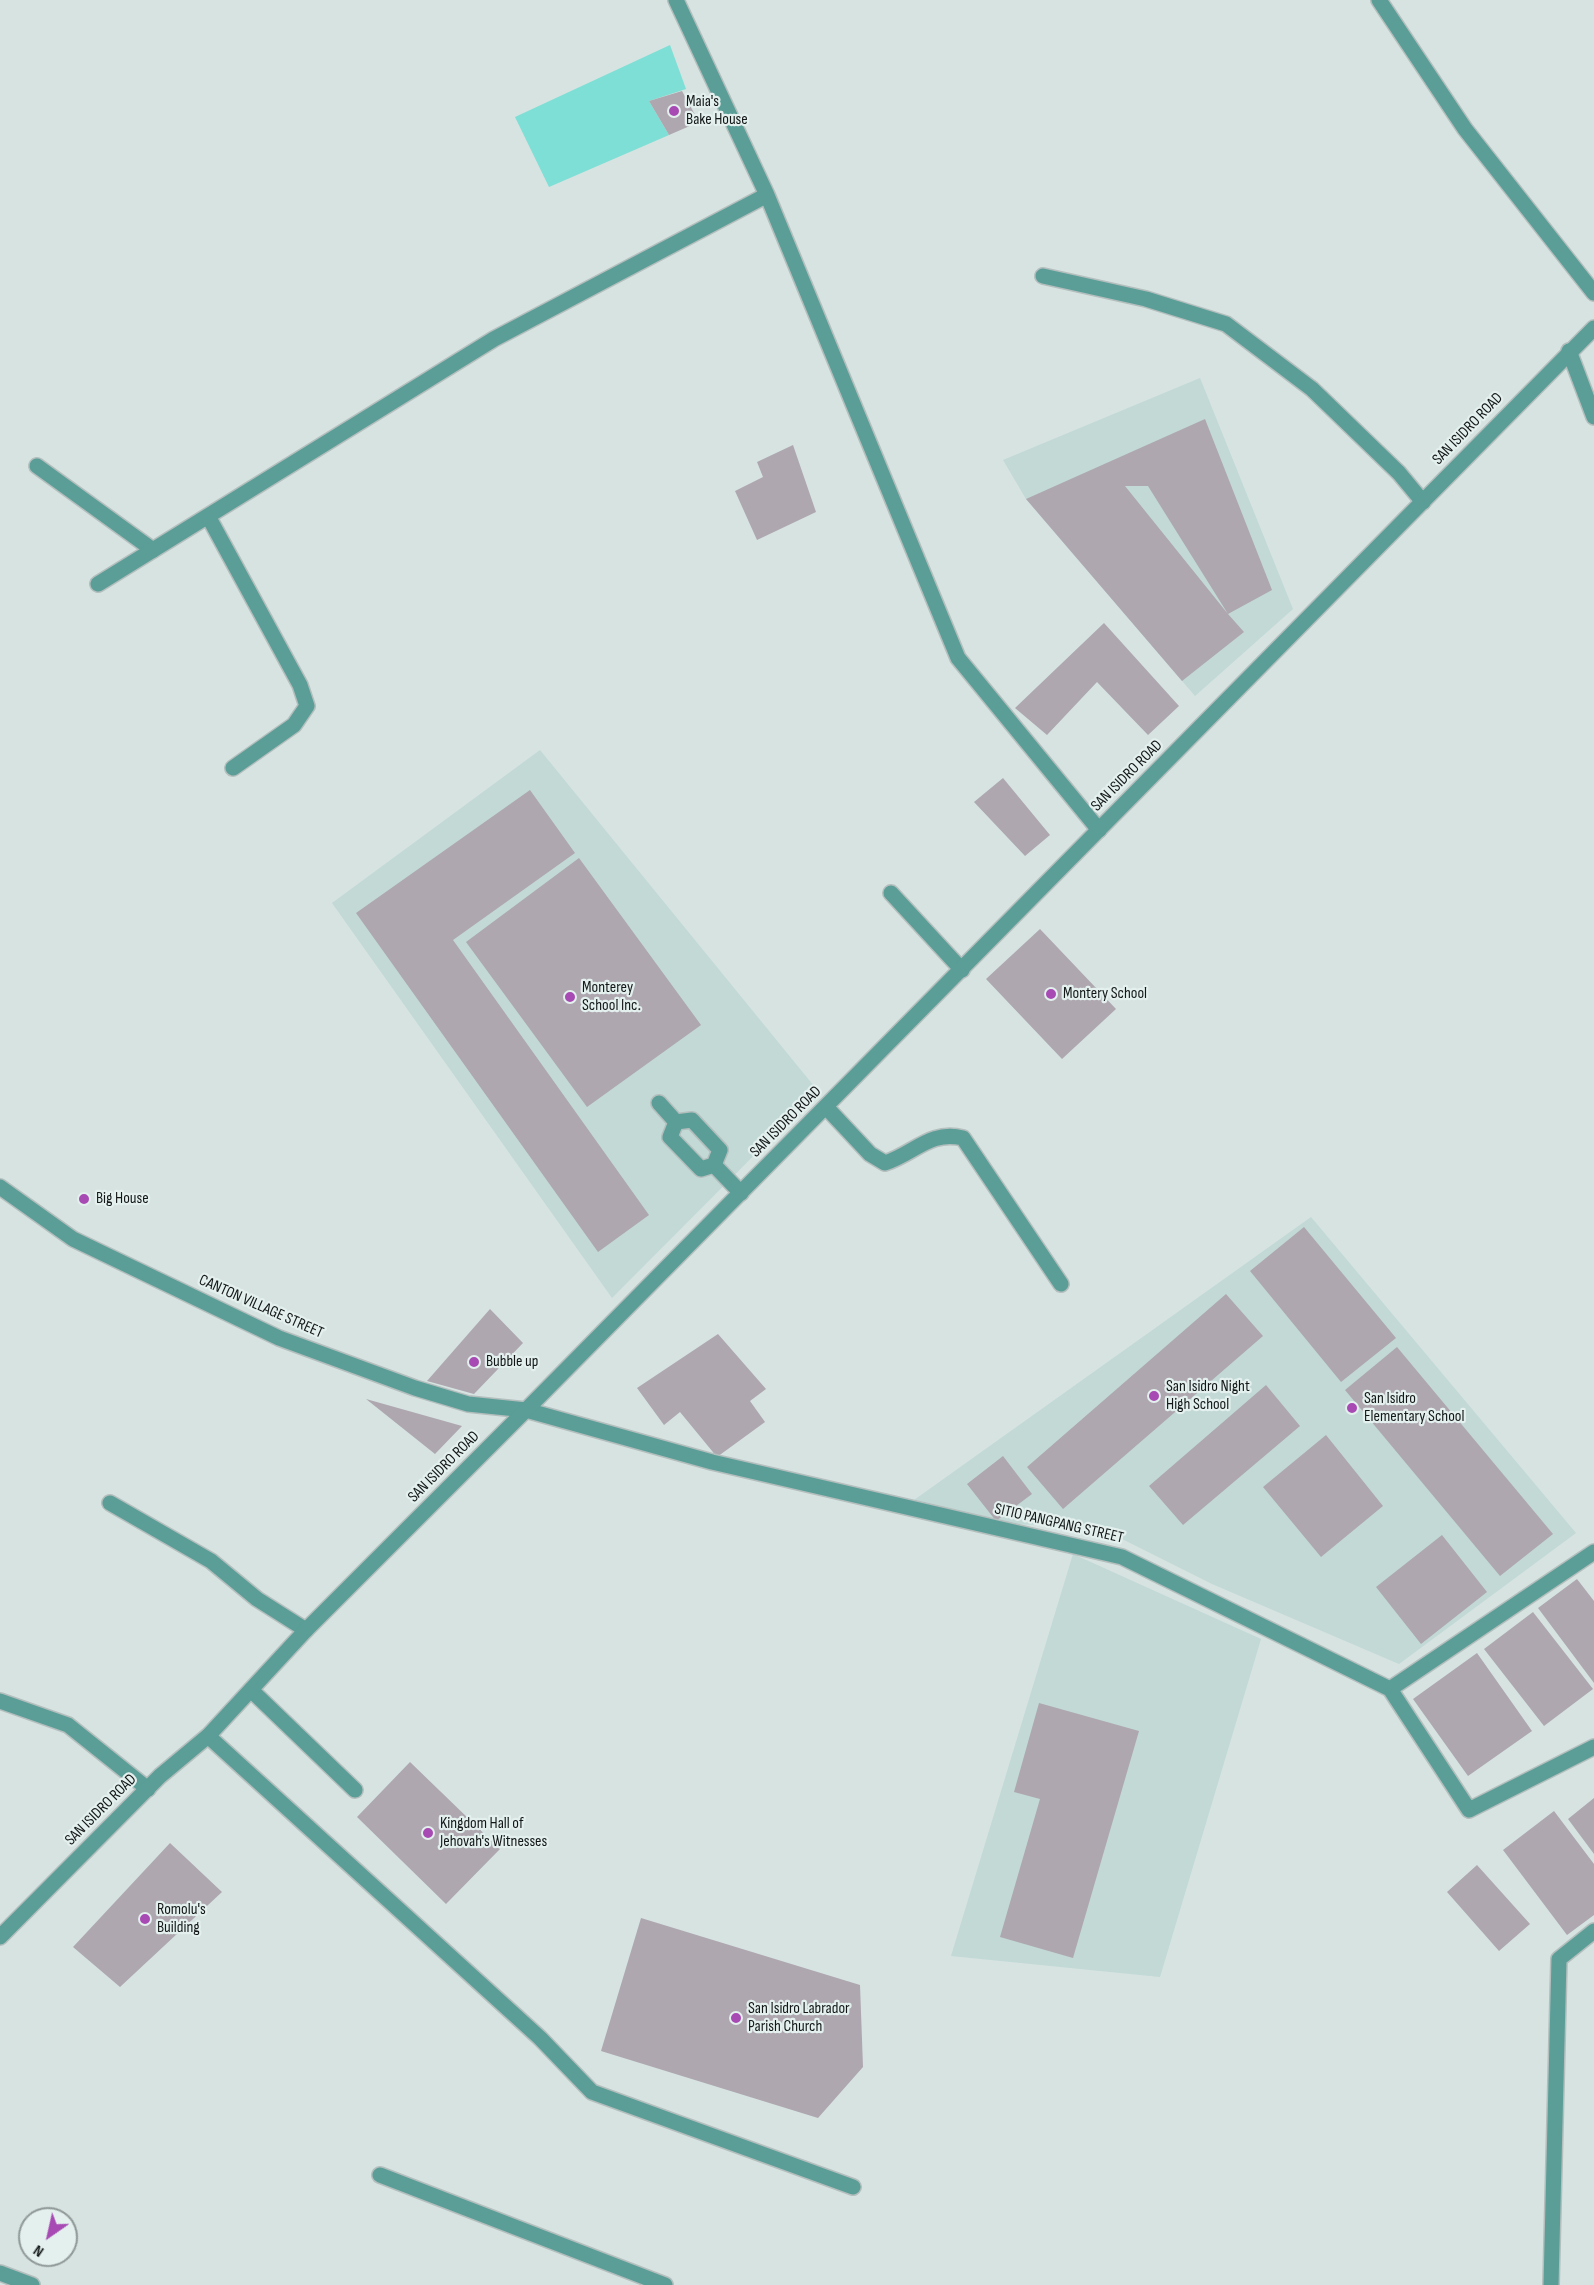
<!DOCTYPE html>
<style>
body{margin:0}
#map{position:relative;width:1594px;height:2285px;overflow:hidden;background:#d6e3e1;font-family:"Sofia Sans Condensed",sans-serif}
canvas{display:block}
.north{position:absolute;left:18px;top:2207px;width:60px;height:60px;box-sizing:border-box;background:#e3f0ee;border:2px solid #909998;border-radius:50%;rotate:214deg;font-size:16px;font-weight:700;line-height:24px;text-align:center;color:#131717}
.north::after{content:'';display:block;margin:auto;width:21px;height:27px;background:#a84ab3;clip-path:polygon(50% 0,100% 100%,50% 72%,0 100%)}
</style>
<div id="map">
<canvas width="1594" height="2285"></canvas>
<div class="north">N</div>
</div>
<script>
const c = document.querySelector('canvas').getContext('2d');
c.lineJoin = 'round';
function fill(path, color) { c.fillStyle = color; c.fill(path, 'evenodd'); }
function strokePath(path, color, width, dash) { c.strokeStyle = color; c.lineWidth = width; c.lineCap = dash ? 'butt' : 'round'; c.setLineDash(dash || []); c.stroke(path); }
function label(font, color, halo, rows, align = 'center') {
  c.font = font + ' "Sofia Sans Condensed",sans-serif'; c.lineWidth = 4.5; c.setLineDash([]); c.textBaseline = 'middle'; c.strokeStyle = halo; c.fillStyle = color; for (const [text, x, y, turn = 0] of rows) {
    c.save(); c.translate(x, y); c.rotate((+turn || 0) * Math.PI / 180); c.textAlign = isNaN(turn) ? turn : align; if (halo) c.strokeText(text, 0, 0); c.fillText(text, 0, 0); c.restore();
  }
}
fill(new Path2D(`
 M1200,378L1293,609L1195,696L1026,499L1003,460Z
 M540,750L818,1091L612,1298L332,903Z
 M1311,1217L1576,1533L1399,1664L1212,1584L1096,1526L1000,1524L914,1500Z
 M1073,1554L1261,1639L1160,1977L951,1956Z`), '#c2d9d6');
fill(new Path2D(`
 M670,45L686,89L649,101L669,135L549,187L515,117Z`), '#7ddfd5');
fill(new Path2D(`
 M682,91L699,122L669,135L649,101Z
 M1205,419L1272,590L1228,614L1148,486H1125L1228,614L1244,632L1182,681L1026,499Z
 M793,445L816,512L757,540L735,491L763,477L757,462Z
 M1104,623L1179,706L1148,735L1097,682L1047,735L1015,708Z
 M1003,778L1050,835L1025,856L974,802Z
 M530,790L575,853L453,940L649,1215L598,1252L356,913Z
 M579,858L701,1025L587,1107L466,942Z
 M1040,929L1116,1009L1062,1059L986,979Z
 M1304,1227L1396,1338L1341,1382L1250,1271Z
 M1226,1294L1263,1336L1063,1509L1027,1467Z
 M490,1309L523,1343L474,1394L427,1381Z
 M718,1334L766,1389L750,1401L765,1422L717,1457L680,1412L664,1425L637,1388Z
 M1397,1347L1553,1534L1500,1576L1345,1390Z
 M1266,1385L1300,1426L1183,1525L1149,1486Z
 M366,1399L462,1426L435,1454Z
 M1326,1435L1383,1506L1321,1557L1263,1487Z
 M1003,1456L1032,1494L996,1521L967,1484Z
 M1442,1535L1487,1592L1421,1644L1376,1587Z
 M1577,1579L1594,1601V1683L1538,1608Z
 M1533,1612L1593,1689L1544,1726L1484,1649Z
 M1477,1653L1532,1731L1468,1776L1413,1699Z
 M1039,1703L1139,1731L1073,1958L1000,1937L1040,1799L1014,1792Z
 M410,1762L500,1849L446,1904L357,1817Z
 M1594,1798V1854L1568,1819Z
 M1554,1811L1594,1864V1915L1567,1935L1503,1850Z
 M170,1843L222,1892L120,1987L73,1947Z
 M1477,1865L1530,1924L1499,1951L1447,1892Z
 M641,1918L860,1985L863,2067L818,2118L601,2051Z`), '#aea7af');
const service = new Path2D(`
 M1043,276L1146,299L1226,324L1312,389L1399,473L1423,502
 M37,466L153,550
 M891,893L962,970
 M659,1103L676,1122L670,1137L701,1169L714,1165L741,1193
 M676,1122L692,1120L720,1150L714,1165
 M251,1690L355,1790
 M208,1736L540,2038L592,2092L853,2187`);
const minor = new Path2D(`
 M676,0L767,195L958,658L1099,830
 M1379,0L1465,129L1594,293
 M1569,351L1594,417
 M208,516L300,685L307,706L294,725L233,768
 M98,584L494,339L767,195
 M826,1107L870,1154L885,1163C915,1153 930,1130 963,1138L1061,1284
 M0,1187L73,1239L279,1338L415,1388L468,1404L526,1410L712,1462L1122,1557L1390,1689L1469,1810L1594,1747
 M110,1503L211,1561L257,1599L306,1630
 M1390,1689L1594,1552
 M0,1701L68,1725L148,1789
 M380,2175L665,2285
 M0,2273L32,2285
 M1551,2285L1559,1959L1594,1931`);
const tertiary = new Path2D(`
 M0,1937L160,1776L208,1736L306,1630L526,1410L1594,328`);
strokePath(service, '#b3bebd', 18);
strokePath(minor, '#b3bebd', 18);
strokePath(tertiary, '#b3bebd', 18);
strokePath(service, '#5a9e97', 15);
strokePath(minor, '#5a9e97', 15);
strokePath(tertiary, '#5a9e97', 15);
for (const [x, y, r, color] of [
 [674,111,6,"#a84ab3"],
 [1051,994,6,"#a84ab3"],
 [570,997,6,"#a84ab3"],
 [84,1199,6,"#a84ab3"],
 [474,1362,6,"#a84ab3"],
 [1154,1396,6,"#a84ab3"],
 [1352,1408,6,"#a84ab3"],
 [428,1833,6,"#a84ab3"],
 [145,1919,6,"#a84ab3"],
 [736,2018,6,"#a84ab3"]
]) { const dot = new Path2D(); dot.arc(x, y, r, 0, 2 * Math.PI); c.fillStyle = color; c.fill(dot); strokePath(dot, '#e3f0ee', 2); }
label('16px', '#131717', '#e3f0ee', [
 ["Maia's",686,102],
 ["Bake House",686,120],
 ["Monterey",582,988],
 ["School Inc.",582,1006],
 ["Montery School",1063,994],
 ["Big House",96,1199],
 ["Bubble up",486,1362],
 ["San Isidro Night",1166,1387],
 ["High School",1166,1405],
 ["San Isidro",1364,1399],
 ["Elementary School",1364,1417],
 ["Kingdom Hall of",440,1824],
 ["Jehovah's Witnesses",440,1842],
 ["Romolu's",157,1910],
 ["Building",157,1928],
 ["San Isidro Labrador",748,2009],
 ["Parish Church",748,2027]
], 'left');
label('16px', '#131717', '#e3f0ee', [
 ["SAN ISIDRO ROAD",1468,429,-46],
 ["SAN ISIDRO ROAD",1127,776,-45],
 ["SAN ISIDRO ROAD",786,1122,-45],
 ["CANTON VILLAGE STREET",261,1307,24],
 ["SAN ISIDRO ROAD",444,1467,-45],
 ["SITIO PANGPANG STREET",1059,1524,13],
 ["SAN ISIDRO ROAD",101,1810,-45]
]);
</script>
